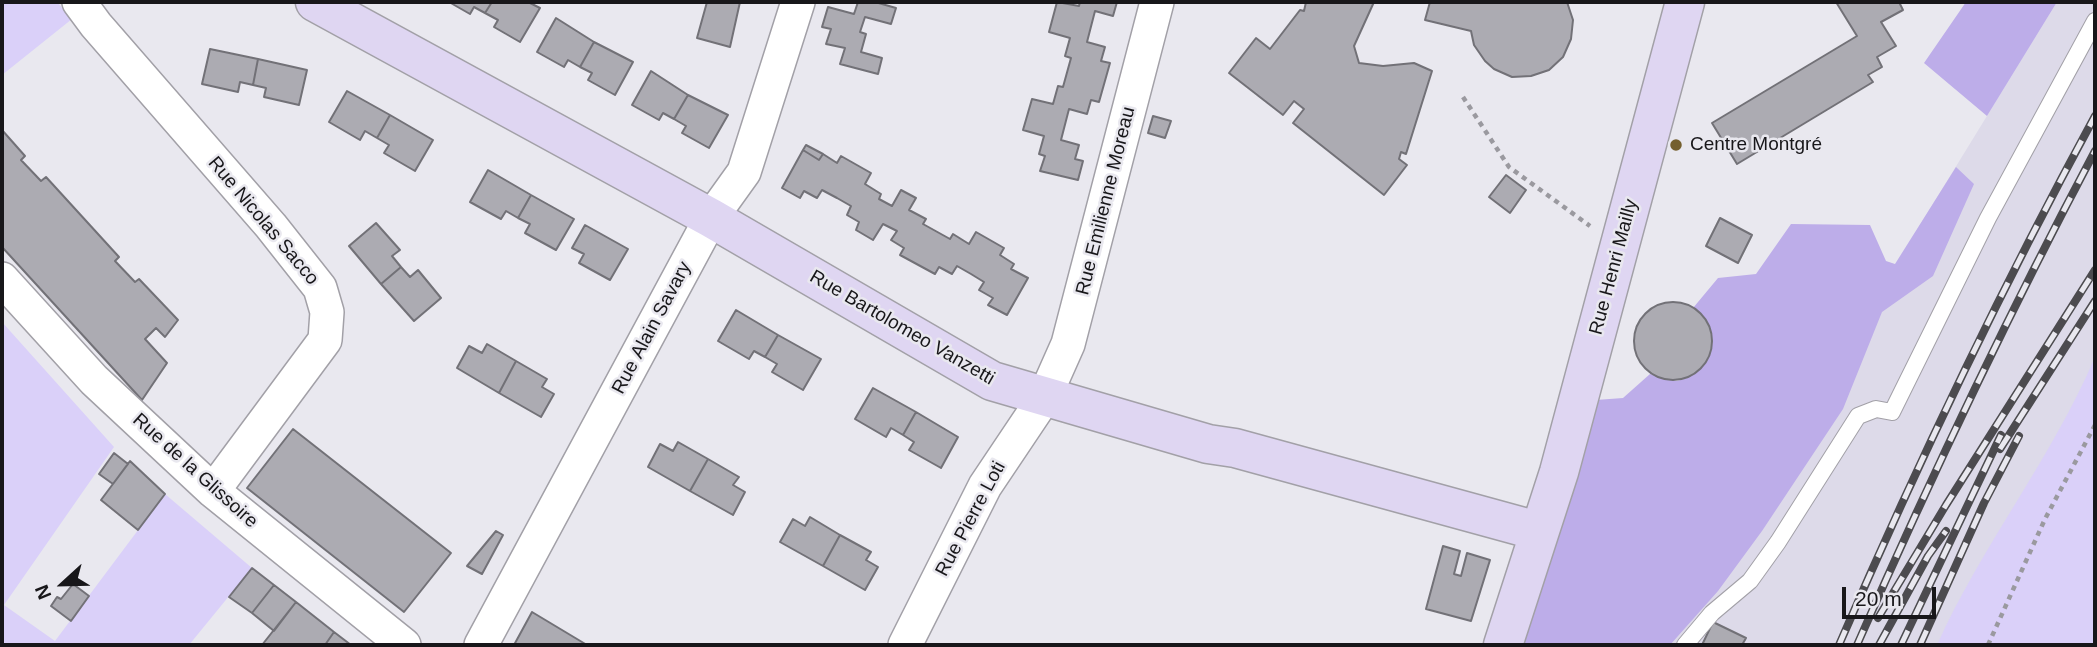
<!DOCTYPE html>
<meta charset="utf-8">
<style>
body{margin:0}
#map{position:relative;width:2097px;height:647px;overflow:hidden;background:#e9e8ef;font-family:Helvetica,sans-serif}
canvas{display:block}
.frame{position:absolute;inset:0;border:4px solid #18171a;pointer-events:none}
.north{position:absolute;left:28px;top:549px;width:70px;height:70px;-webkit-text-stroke:5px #e9e8ef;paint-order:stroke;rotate:248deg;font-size:19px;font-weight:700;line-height:28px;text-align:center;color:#18171a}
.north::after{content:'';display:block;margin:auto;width:24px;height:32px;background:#18171a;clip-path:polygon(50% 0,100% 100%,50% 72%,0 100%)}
.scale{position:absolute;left:1842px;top:587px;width:94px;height:32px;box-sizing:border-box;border:4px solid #18171a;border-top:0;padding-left:9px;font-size:21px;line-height:24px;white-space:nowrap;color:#18171a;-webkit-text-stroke:5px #e9e8ef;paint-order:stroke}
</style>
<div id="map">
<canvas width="2097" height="647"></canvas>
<div class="frame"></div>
<div class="north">N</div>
<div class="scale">20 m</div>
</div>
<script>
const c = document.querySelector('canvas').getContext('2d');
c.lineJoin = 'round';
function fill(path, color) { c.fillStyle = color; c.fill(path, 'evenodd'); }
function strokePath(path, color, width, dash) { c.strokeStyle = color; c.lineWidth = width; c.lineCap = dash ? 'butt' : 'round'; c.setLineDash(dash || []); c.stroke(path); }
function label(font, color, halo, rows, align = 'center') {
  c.font = font + ' Helvetica,sans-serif'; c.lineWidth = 5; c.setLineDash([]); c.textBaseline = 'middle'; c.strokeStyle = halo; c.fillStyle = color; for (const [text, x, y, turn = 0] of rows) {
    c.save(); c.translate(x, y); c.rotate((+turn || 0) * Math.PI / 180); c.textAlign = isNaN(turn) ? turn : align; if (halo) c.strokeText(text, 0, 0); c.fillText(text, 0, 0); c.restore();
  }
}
fill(new Path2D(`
 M2057,2H2095V645H1523L1896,264Z`), '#dddae9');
fill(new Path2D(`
 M2,2H57L72,19L2,75Z
 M2,322L114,447L4,605L55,641L165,494L252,568L189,645H2Z
 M2095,357V645H1937C1982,545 2052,458 2095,357Z`), '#dad0f9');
fill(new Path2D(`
 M1966,2H2057L1987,116L1924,63Z
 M1956,167L1974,184L1933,276L1882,312L1843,409L1762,531L1718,591L1670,645H1523L1553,552L1596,400L1623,398L1650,374L1676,381C1715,374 1723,332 1693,308L1718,278L1756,274L1791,224L1870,225L1886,261L1895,264Z`), '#bdade9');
const building = new Path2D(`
 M449,2H492L485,13L474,7L470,14Z
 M492,2H528L540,8L520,42L494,27L498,20L485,13Z
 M707,2H740L730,47L697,38Z
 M858,2H875L896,8L891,24L865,17L860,32L866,34L861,52L882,58L878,74L840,64L845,48L826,44L831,29L822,27L828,7L854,14Z
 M1057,2L1079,6L1080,2H1126H1117L1113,16L1095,11L1087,42L1105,47L1101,61L1110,63L1099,102L1091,100L1087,114L1069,109L1061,140L1079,145L1075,159L1083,161L1078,180L1040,171L1045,156L1039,154L1044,136L1023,130L1032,99L1053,104L1058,86L1063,87L1071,58L1065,56L1070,38L1049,32Z
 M1306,2H1374L1354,46L1359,63L1383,66L1414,63L1432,71L1406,154L1401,152L1399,159L1407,165L1384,195L1293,123L1304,109L1294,101L1283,115L1229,73L1256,38L1270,49L1300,10L1304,11Z
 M1430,2H1567L1573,20L1571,39L1563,57L1549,70L1531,76L1512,77L1494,69L1485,61L1474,45L1471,31L1425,20Z
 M1836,2H1899L1903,10L1881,22L1896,46L1877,57L1882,67L1868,75L1873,82L1737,164L1712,123L1857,36Z
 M556,18L594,42L580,67L568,60L564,67L537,52Z
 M594,42L633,62L615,95L588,80L592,73L580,67Z
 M210,49L258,59L253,85L240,82L238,92L202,84Z
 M258,59L307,70L299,105L264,97L266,88L253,85Z
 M651,71L688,95L674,119L663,113L659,120L632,105Z
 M347,91L390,115L377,138L365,131L360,140L329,122Z
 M688,95L728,115L709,148L682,133L686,126L674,119Z
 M390,115L433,140L415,171L384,153L389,145L377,138Z
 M1153,116L1171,121L1165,138L1148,133Z
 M2,130L25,156L21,160L41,181L46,177L119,257L115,261L135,282L139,279L178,320L165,337L156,328L145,339L167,363L142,400L2,247Z
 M806,145L823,154L819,160L803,150Z
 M803,150L819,160L823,154L837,163L841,156L871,173L865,184L881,194L879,199L892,206L901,190L916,198L909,210L926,219L923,224L950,239L953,234L969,244L976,232L1004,248L1000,255L1014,264L1011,269L1028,278L1007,315L988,305L993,298L979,290L984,282L971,274L957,266L952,274L939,267L935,274L900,255L904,248L891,240L897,231L883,224L873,240L856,230L859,222L847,215L851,206L837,198L822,190L817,198L804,191L800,198L782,188Z
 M488,170L531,195L518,218L506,211L501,219L470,202Z
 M1506,175L1526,190L1510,213L1489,197Z
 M531,195L574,219L556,250L525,233L530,224L518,218Z
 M1720,218L1752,235L1738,263L1706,246Z
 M376,223L400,250L392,256L401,267L381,284L349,246Z
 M585,225L628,249L610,280L579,263L584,254L572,248Z
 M401,267L410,277L418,270L441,298L414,321L381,284Z
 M1634 341a39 39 0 1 1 78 0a39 39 0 1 1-78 0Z
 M736,310L778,335L765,357L754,351L749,359L718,341Z
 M778,335L821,359L803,390L772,372L777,364L765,357Z
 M487,344L516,361L499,393L457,368L469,346L482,353Z
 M516,361L547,379L542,387L554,394L541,417L499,393Z
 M873,388L916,412L903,435L891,428L886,437L855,419Z
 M916,412L958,437L941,468L909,450L914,442L903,435Z
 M293,429L451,553L404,612L247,488Z
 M678,442L708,459L690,491L648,467L660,444L673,451Z
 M114,453L128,464L113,484L99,474Z
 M708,459L739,477L733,485L745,492L733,515L690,491Z
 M130,461L165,494L138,530L101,500Z
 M810,517L840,535L823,566L780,542L793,519L805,526Z
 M496,531L503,535L482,574L467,566Z
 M840,535L871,552L866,560L878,567L865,590L823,566Z
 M1443,546L1460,551L1454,574L1461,576L1467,553L1490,560L1471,621L1426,609Z
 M252,568L274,585L252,613L229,597Z
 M73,584L89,596L71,621L51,606L57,597L61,599Z
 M274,585L296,602L274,631L252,613Z
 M296,602L334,632L325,645H262Z
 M532,612L587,645H514Z
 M1713,622L1746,638L1742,645H1702Z
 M334,632L351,645H325Z`);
fill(building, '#acabb2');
strokePath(building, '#727177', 2);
const lane = new Path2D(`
 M1685,645L1712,613L1750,581L1778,542L1858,416L1876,409L1892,412L1988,218L2095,21`);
const street = new Path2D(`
 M79,2L96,25L271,226L320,288L327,312L325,340L213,491
 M2,279L94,380L213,491L404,645
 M481,645L711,218L744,172L798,2
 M905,645L985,486L1044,398L1068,344L1157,2`);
const secondary = new Path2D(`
 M315,2L711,218L992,381L1208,444L1235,448L1538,531
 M1503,645L1559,472L1685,2`);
strokePath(lane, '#a2a0a7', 18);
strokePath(street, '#a2a0a7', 36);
strokePath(secondary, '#a2a0a7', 41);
strokePath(new Path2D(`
 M1463,97L1509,167L1590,226
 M1988,645L2045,519L2095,425`), '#9a999f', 4.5, [5, 5]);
strokePath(lane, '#fff', 16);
strokePath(street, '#fff', 33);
strokePath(secondary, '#dfd6f2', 38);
const rail = new Path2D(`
 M2000,449L2095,301
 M1878,618L1946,505L2095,270
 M1839,645C1917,465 2001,289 2095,116
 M1857,645C1931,477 2009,313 2095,151
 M1879,645L1928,556L1946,531
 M1901,645L2001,435
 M1920,645L1984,503L2019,436`);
strokePath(rail, '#4c4b4f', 8);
strokePath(rail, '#e9e8ef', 5, [16]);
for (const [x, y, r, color] of [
 [1676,145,7,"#745f2e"]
]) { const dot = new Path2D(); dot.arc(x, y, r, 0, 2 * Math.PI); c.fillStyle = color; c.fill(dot); strokePath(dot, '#e9e8ef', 2.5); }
label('19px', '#18171a', '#e9e8ef', [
 ["Centre Montgré",1690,145]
], 'left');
label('19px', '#18171a', '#e9e8ef', [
 ["Rue Emilienne Moreau",1106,201,-76],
 ["Rue Nicolas Sacco",263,221,50],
 ["Rue Henri Mailly",1614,267,-75],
 ["Rue Alain Savary",652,328,-62],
 ["Rue Bartolomeo Vanzetti",902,328,30],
 ["Rue de la Glissoire",195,471,42],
 ["Rue Pierre Loti",971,519,-62]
]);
</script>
